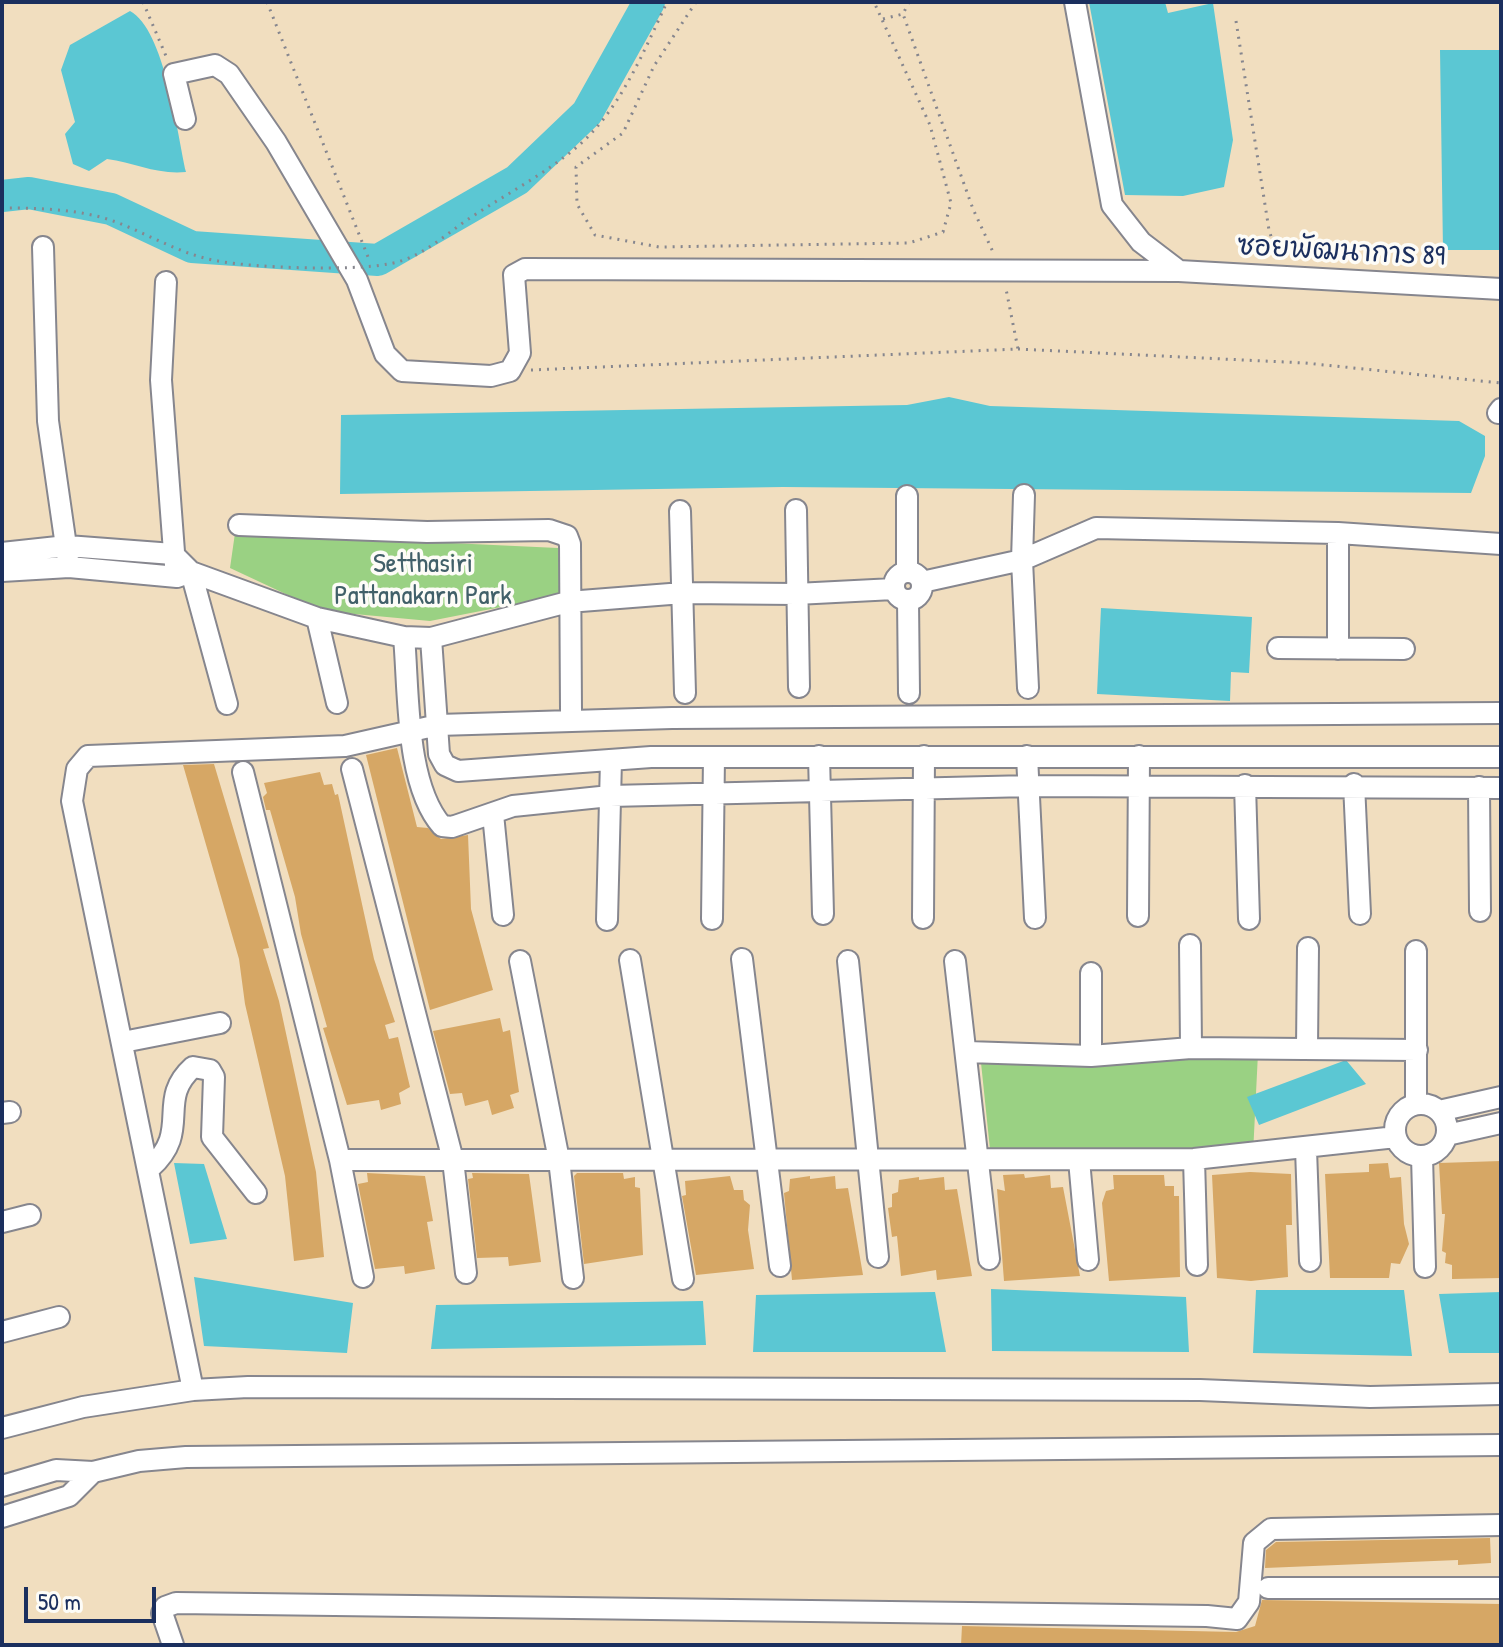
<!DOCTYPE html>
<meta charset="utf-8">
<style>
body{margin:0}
#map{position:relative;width:1503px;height:1647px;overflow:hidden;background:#f1debf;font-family:"Patrick Hand",sans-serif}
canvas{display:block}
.frame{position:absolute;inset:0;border:4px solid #1b2f5e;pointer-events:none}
.scale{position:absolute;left:24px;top:1587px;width:132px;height:36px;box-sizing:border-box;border:4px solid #1b2f5e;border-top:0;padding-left:10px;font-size:24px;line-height:28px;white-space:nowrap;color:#1b2f5e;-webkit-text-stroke:6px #fdfcf7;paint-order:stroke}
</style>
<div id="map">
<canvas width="1503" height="1647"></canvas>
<div class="frame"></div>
<div class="scale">50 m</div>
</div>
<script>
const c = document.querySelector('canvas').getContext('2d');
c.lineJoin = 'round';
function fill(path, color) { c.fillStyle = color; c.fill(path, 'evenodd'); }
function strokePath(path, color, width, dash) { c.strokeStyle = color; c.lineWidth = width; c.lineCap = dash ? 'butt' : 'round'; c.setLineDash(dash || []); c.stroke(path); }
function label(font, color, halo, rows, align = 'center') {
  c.font = font + ' "Patrick Hand","Playpen Sans Thai",sans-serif'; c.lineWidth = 7; c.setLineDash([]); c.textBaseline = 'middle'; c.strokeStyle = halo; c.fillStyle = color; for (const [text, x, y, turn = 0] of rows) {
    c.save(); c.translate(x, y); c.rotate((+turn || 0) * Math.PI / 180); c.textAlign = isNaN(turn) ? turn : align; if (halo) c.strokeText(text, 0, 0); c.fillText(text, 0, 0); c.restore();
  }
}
fill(new Path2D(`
 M235,533L558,548L562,595L430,621L322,611L230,568Z
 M980,1053H1258L1253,1154L991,1159Z`), '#9ad183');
fill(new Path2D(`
 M1089,2H1165L1168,13L1213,3L1233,140L1224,187L1183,196L1125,195Z
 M130,11C165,30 177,133 186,172C158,175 135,163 107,159L89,171L73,164L65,134L75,122L61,70L70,45Z
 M1440,50H1501V250H1443Z
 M949,397L990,406L1459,421L1485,436V456L1471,493L783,487L340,494L341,415L907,405Z
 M1101,608L1252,617L1249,673L1231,672L1230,701L1097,694Z
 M1346,1060L1366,1084L1259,1125L1247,1097Z
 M174,1163L204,1164L227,1239L190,1244Z
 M194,1277L353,1303L347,1353L204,1346Z
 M991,1289L1186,1297L1189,1352L992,1351Z
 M1256,1290H1404L1412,1356L1253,1353Z
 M935,1292L946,1352H753L756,1295Z
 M1501,1292V1353H1449L1439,1294Z
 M703,1301L706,1345L431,1349L436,1305Z`), '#5bc7d3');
strokePath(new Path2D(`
 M2,196L29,193L111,209L192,247L378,260L517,180L587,113L649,2`), '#5bc7d3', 32);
fill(new Path2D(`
 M397,748L417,827L428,828L441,839L468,835L471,909L493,990L430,1010L366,755Z
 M214,764L269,948L263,949L279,1001L316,1172L324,1257L294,1261L285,1176L245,1004L239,959L183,765Z
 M320,772L324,785L332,784L335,795L338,794L374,959L395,1022L385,1025L389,1039L398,1037L410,1087L399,1093L401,1104L381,1110L379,1100L347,1105L323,1028L327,1027L301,934L295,897L270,810H266L263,797L267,793L264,783Z
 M500,1018L503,1032L510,1030L519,1092L510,1095L514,1108L492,1115L488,1100L465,1106L462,1093L450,1094L433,1031Z
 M1501,1161V1278L1452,1279V1265L1445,1263L1446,1253L1442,1251L1445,1214H1442L1439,1163Z
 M1388,1163L1390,1178L1401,1177L1404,1224L1409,1244L1400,1264L1391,1263L1389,1278H1330L1325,1174L1369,1172V1164Z
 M1250,1172L1291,1174L1292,1225H1286L1288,1277L1251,1281L1217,1278L1212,1175Z
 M367,1173L425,1176L433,1221L427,1222L435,1269L405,1274L404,1266L375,1269L358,1184L368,1182Z
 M472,1173L529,1174L541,1262L509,1266L508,1257L477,1258L468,1179L473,1178Z
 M577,1173H623L624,1179L635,1177V1187L640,1188L643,1255L584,1264L574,1176Z
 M1024,1174L1025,1178L1050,1175L1051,1188L1063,1187L1080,1276L1004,1281L997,1189L1005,1191L1003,1175Z
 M1113,1175H1164L1165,1186H1174V1196H1179L1180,1277L1109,1281L1102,1203L1106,1191L1114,1189Z
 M730,1176L734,1190H743L744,1200L750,1205L748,1230L754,1269L696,1275L682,1196L686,1195L685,1181Z
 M810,1176V1179L835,1176L836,1189L848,1188L863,1275L792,1280L784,1193L789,1191L790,1179Z
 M919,1177V1180L944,1177L945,1190L957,1189L972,1276L937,1280L936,1270L901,1276L897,1236L892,1237L888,1208L892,1207V1194L898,1192L899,1180Z
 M1490,1538L1491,1563L1458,1565V1560L1265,1568L1266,1550L1276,1542Z
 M1262,1600L1501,1604V1645H961L962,1626L1236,1632L1255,1626Z`), '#d6a765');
const minor = new Path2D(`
 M1075,2L1112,205L1141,242L1179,271
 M185,119L174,74L215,65L229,74L276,142L357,280L385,354L402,371L491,376L510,371L520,353L514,275L525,269L1179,271L1501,289
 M43,247L48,421L69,567
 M166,282L161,380L175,565
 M1498,413L1501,409
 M1024,495L1022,560L1028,688
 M907,496V571
 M796,510L799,687
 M680,511L685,693
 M239,525L427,532L549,530L567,536L570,544L571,711
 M1338,533V649
 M2,553L67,546L173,554L191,572L317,618L404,637L431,638L568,602L683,593L796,594L894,589
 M2,571L69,567L177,577L191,572
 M894 586a14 14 0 1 1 28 0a14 14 0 1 1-28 0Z
 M191,572L227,704
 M922,582L1022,560L1096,528L1338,533L1501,544
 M908,600L909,693
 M317,618L337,703
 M404,637C409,691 405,784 442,826L452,827L513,806L610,796L1030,786L1501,788
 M431,638L439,754L445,765L458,771L651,757H1501
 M1278,648L1404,649
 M819,756L823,914
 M1027,756L1035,918
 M352,769L453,1160L466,1273
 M243,772L340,1160L1194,1159L1396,1137
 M1354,784L1360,914
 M1245,785L1249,919
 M1479,787L1480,911
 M493,814L503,915
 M1138,916L1139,756
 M923,918L924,756
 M712,919L714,757
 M607,920L611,760
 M1190,945L1191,1048
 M742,959L780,1266
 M630,960L683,1279
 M520,961L559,1160L573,1278
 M848,961L878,1257
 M955,961L989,1259
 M123,1042L220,1023
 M1307,1048L1308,948
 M967,1052L1091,1056L1191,1048L1417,1050
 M1091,1056V973
 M1416,1104V951
 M1395 1130a26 26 0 1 1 52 0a26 26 0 1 1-52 0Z
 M1439,1111L1501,1097
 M2,1113L10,1112
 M1447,1135L1501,1123
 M1306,1149L1310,1261
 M1422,1156L1425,1267
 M1194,1159L1197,1265
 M340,1160L363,1277
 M1079,1160L1088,1260
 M150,1168C193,1130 155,1101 193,1067L210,1070L214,1077L212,1137L256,1193
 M2,1222L30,1215
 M2,1332L59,1317
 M193,1390L248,1387L1200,1390L1370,1397L1501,1394
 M2,1428L83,1407L193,1390L72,801L77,769L88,756L345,746L438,725L672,718L1501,713
 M2,1486L56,1470L93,1472L139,1461L186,1457L1501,1445
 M2,1517L69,1496L93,1472
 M1268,1588H1501
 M173,1645L162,1613L165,1607L176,1603L1207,1616L1237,1619L1249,1602L1254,1543L1271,1529L1501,1525`);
strokePath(minor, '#86868e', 24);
strokePath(new Path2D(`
 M143,2L166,56
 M267,2L370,262
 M696,2L654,66L623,133L576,167L577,204L595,235L659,247L909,243L943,232L951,203L930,125L874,2
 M909,2L903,14L973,209L993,252
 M883,19L903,14
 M1236,21L1269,230L1278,258
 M1018,349L1305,363L1501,383
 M531,370L1018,349L1006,289`), '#86868e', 3, [2, 6]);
strokePath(minor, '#fff', 20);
strokePath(new Path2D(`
 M2,208C39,208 81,209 116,222C150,235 182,255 218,261C255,268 352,271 388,264C420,259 442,237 467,220C504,195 544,175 578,146C620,110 644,51 667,2`), '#86868e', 3, [2, 6]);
label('28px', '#1b2f5e', '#fdfcf7', [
 ["ซอยพัฒนาการ 89",1341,252,3]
]);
label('28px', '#416069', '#fdfcf7', [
 ["Setthasiri",423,565],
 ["Pattanakarn Park",423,597]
]);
</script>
